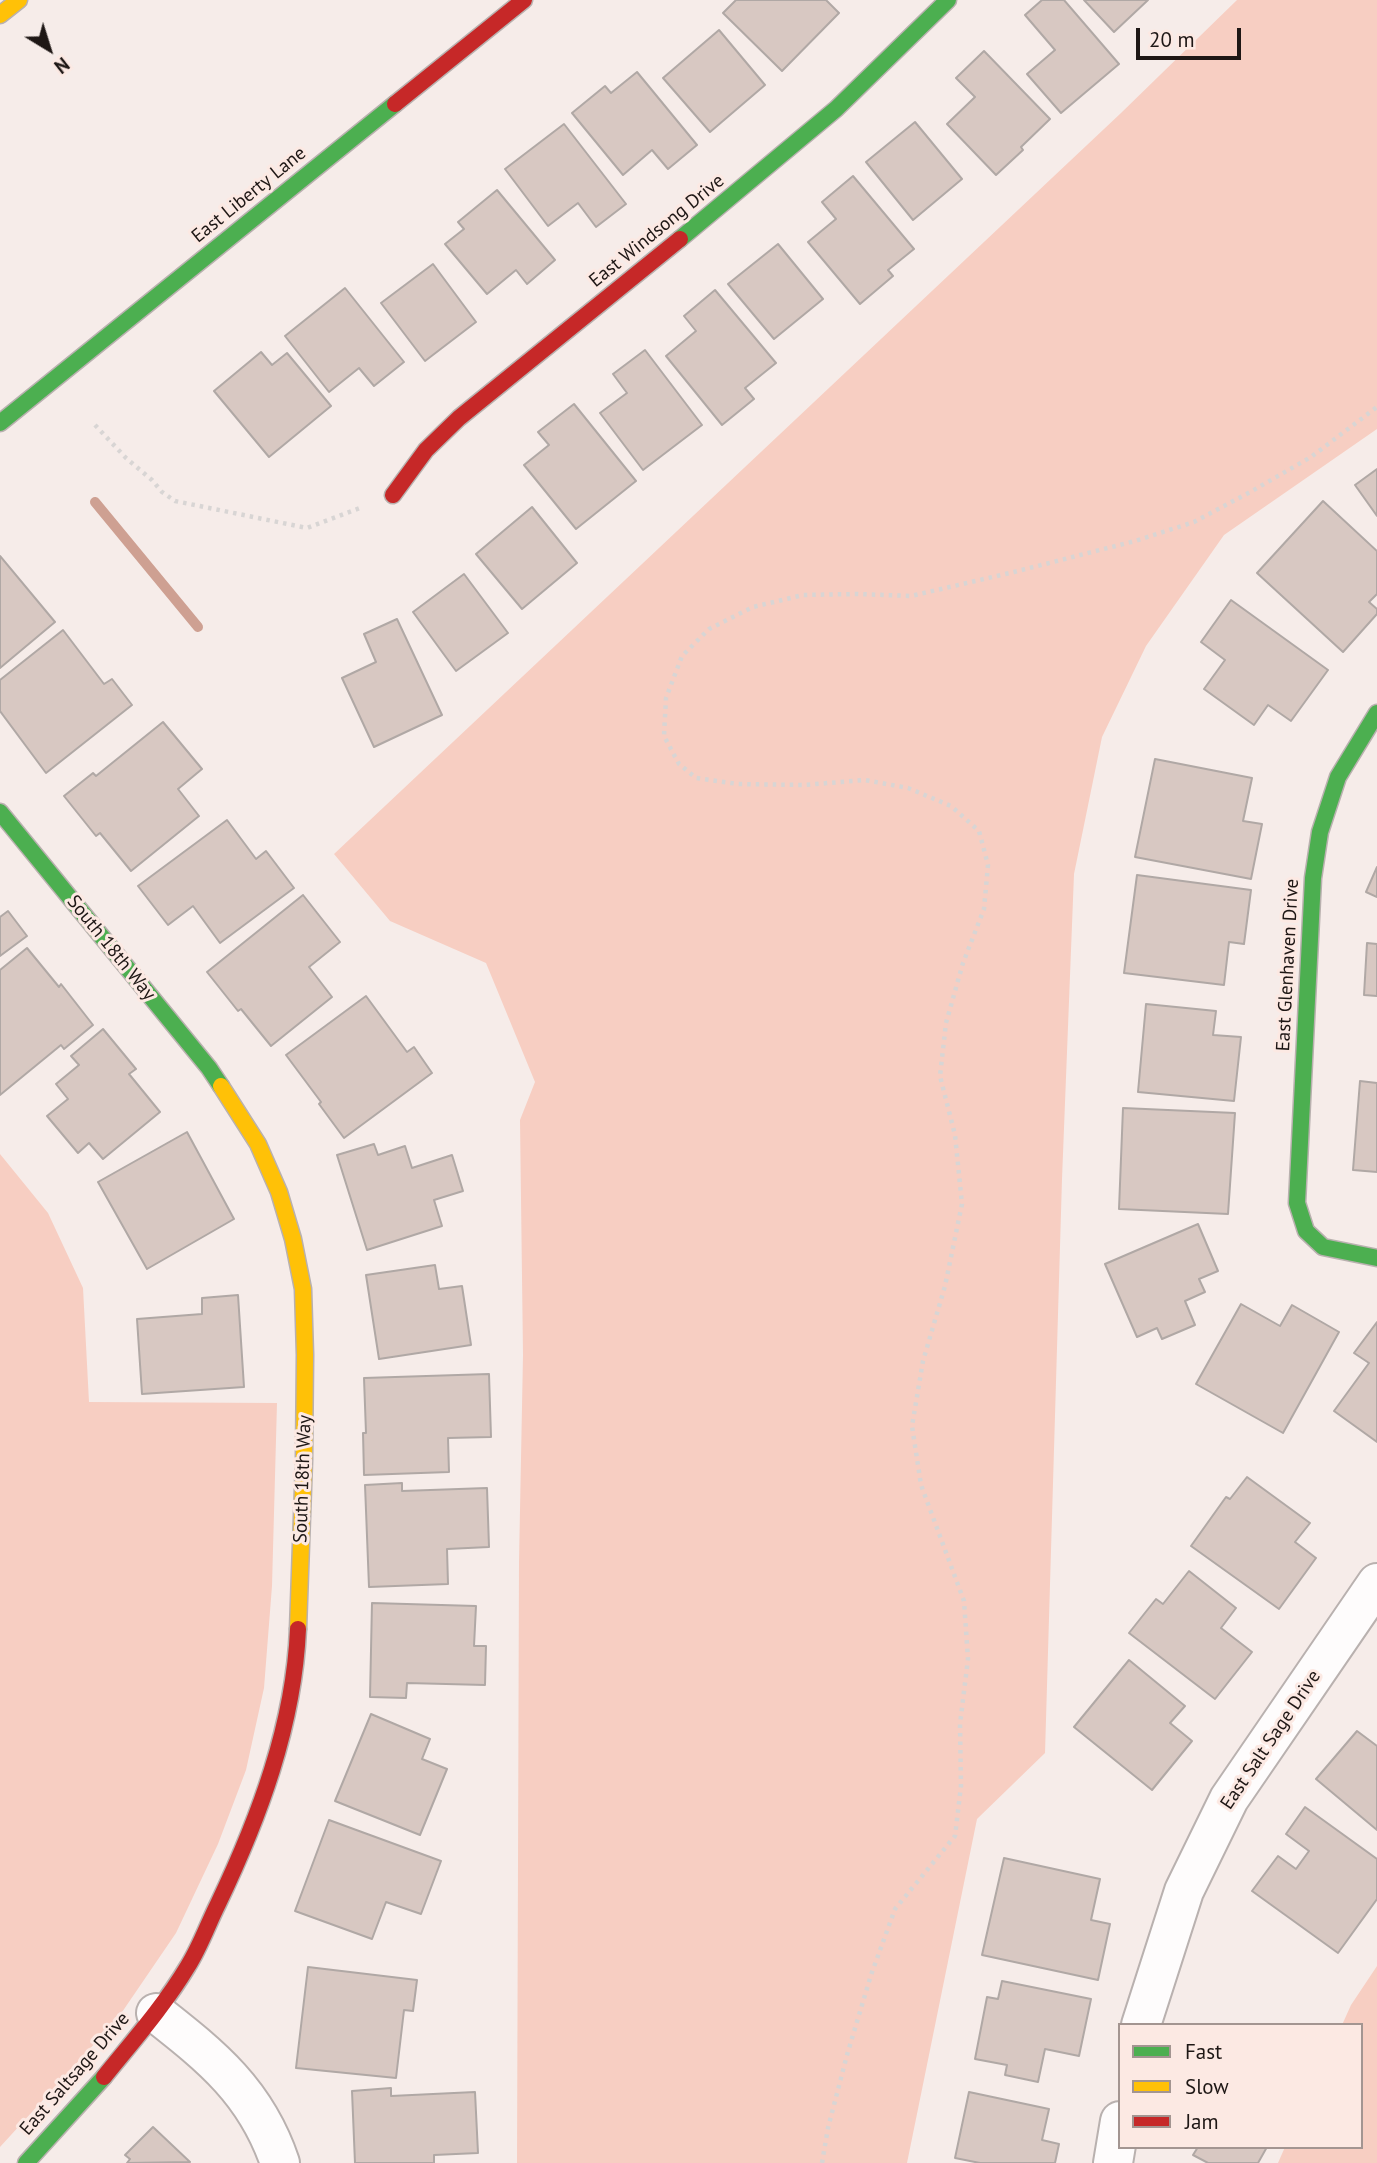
<!DOCTYPE html>
<style>
body{margin:0}
#map{position:relative;width:1377px;height:2163px;overflow:hidden;background:#f6ece9;font-family:"PT Sans",sans-serif}
canvas{display:block}
.legend{position:absolute;left:1118px;top:2023px;width:245px;height:126px;box-sizing:border-box;background:#fce9e3;border:2px solid #a39591;margin:0;padding:9px 12px;list-style:none;font-size:21px;color:#1e1715}
.legend li{display:flex;align-items:center;gap:14px;height:35px}
.legend b{width:35px;border:2px solid #a39591}
.north{position:absolute;left:14px;top:14px;width:70px;height:70px;-webkit-text-stroke:5px #fce9e3;paint-order:stroke;rotate:142deg;font-size:19px;font-weight:700;line-height:28px;text-align:center;color:#1e1715}
.north::after{content:'';display:block;margin:auto;width:24px;height:32px;background:#1e1715;clip-path:polygon(50% 0,100% 100%,50% 72%,0 100%)}
.scale{position:absolute;left:1136px;top:28px;width:105px;height:32px;box-sizing:border-box;border:4px solid #1e1715;border-top:0;padding-left:9px;font-size:21px;line-height:24px;white-space:nowrap;color:#1e1715;-webkit-text-stroke:5px #fce9e3;paint-order:stroke}
</style>
<div id="map">
<canvas width="1377" height="2163"></canvas>
<ul class="legend">
<li><b style="height:9px;background:#4caf50"></b>Fast</li>
<li><b style="height:9px;background:#ffc107"></b>Slow</li>
<li><b style="height:9px;background:#c62828"></b>Jam</li>
</ul>
<div class="north">N</div>
<div class="scale">20 m</div>
</div>
<script>
const c = document.querySelector('canvas').getContext('2d');
c.lineJoin = 'round';
function fill(path, color) { c.fillStyle = color; c.fill(path, 'evenodd'); }
function strokePath(path, color, width, dash) { c.strokeStyle = color; c.lineWidth = width; c.lineCap = dash ? 'butt' : 'round'; c.setLineDash(dash || []); c.stroke(path); }
function label(font, color, halo, rows, align = 'center') {
  c.font = font + ' "PT Sans",sans-serif'; c.lineWidth = 6; c.setLineDash([]); c.textBaseline = 'middle'; c.strokeStyle = halo; c.fillStyle = color; for (const [text, x, y, turn = 0] of rows) {
    c.save(); c.translate(x, y); c.rotate((+turn || 0) * Math.PI / 180); c.textAlign = isNaN(turn) ? turn : align; if (halo) c.strokeText(text, 0, 0); c.fillText(text, 0, 0); c.restore();
  }
}
fill(new Path2D(`
 M1237,0H1377V429L1224,535L1146,646L1102,737L1074,874L1062,1179L1045,1753L977,1819L907,2163H517L519,1562L523,1355L520,1120L535,1082L486,963L390,921L334,854L1121,113Z
 M0,1154L48,1213L83,1288L89,1402L277,1403L272,1586L264,1688L246,1770L218,1844L176,1933L118,2018L0,2147Z
 M1377,1966V2163H1278L1285,2147H1361V2025H1342L1351,2005Z`), '#f7cec2');
strokePath(new Path2D(`
 M95,502L198,627`), '#cea092', 10);
const building = new Path2D(`
 M736,0H826L839,13L782,71L723,13Z
 M1042,0H1064L1119,64L1061,113L1027,74L1055,50L1025,15Z
 M1084,0H1148L1114,32Z
 M719,30L765,85L710,132L663,78Z
 M984,51L1050,119L1021,147L1023,150L996,175L947,124L975,97L956,78Z
 M637,72L697,145L668,169L652,150L623,175L572,113L605,86L611,93Z
 M915,122L962,179L913,220L866,162Z
 M564,124L626,204L596,227L578,203L548,226L505,169Z
 M853,176L914,249L888,270L893,276L860,304L808,242L836,219L822,202Z
 M497,190L555,260L527,284L516,270L487,294L445,244L464,229L458,222Z
 M778,244L823,299L774,339L728,284Z
 M433,264L476,322L425,361L381,303Z
 M345,288L404,362L374,386L359,368L329,392L285,336Z
 M715,290L776,363L745,388L754,399L722,425L666,356L696,331L684,316Z
 M645,350L702,425L643,470L600,413L627,393L613,374Z
 M261,352L272,365L287,353L331,406L269,457L214,391Z
 M574,404L636,481L576,529L524,465L549,445L538,432Z
 M1377,469V516L1355,485Z
 M1323,501L1377,551V594L1369,602L1377,609V614L1343,652L1257,573Z
 M532,507L577,563L522,609L476,554Z
 M0,556L55,622L0,668Z
 M464,574L508,633L456,671L413,612Z
 M1231,600L1328,670L1291,721L1268,705L1254,725L1204,689L1225,660L1201,642Z
 M397,619L442,715L374,747L342,678L376,662L364,634Z
 M63,630L104,684L112,679L132,705L46,773L0,711V680Z
 M163,722L202,769L178,789L199,816L131,871L100,833L96,836L64,796L93,773L96,776Z
 M1155,759L1252,778L1243,821L1262,824L1251,879L1135,857Z
 M227,820L256,859L266,851L294,888L220,943L193,906L168,925L138,886Z
 M1377,867V897L1366,892Z
 M1137,875L1251,890L1244,944L1229,942L1224,985L1124,973Z
 M303,895L340,942L309,967L332,997L271,1046L241,1009L238,1011L207,972Z
 M8,911L27,936L0,956V917Z
 M1367,943L1377,944V996L1364,995Z
 M27,948L59,987L61,984L93,1025L64,1049L61,1045L0,1095V970Z
 M366,996L407,1052L414,1047L432,1073L344,1138L319,1104L321,1102L286,1055Z
 M1146,1004L1216,1011L1213,1035L1241,1037L1234,1101L1138,1092Z
 M103,1029L136,1069L129,1074L160,1112L103,1159L89,1143L78,1153L47,1116L68,1099L56,1084L79,1065L71,1056Z
 M1360,1081L1377,1083V1172L1353,1170Z
 M1123,1108L1235,1113L1228,1214L1119,1209Z
 M187,1132L234,1219L147,1269L98,1182Z
 M374,1144L378,1155L405,1146L412,1168L452,1155L463,1191L434,1200L442,1226L367,1250L337,1155Z
 M1198,1224L1218,1271L1199,1279L1205,1292L1185,1301L1195,1325L1162,1339L1157,1328L1137,1337L1105,1264Z
 M435,1265L439,1289L462,1286L471,1345L379,1359L366,1275Z
 M238,1295L244,1387L142,1394L137,1319L202,1314V1298Z
 M1241,1304L1280,1326L1292,1305L1339,1332L1283,1433L1196,1384Z
 M1377,1322V1442L1334,1411L1369,1363L1354,1353Z
 M489,1374L491,1437L448,1438L449,1472L364,1475L363,1433H366L364,1378Z
 M1247,1477L1310,1523L1295,1542L1316,1558L1279,1609L1191,1546L1226,1497L1230,1499Z
 M402,1483V1491L487,1488L489,1547L447,1549L448,1584L369,1587L365,1485Z
 M1189,1571L1236,1608L1221,1628L1252,1652L1215,1699L1129,1633L1156,1599L1163,1604Z
 M372,1603L476,1606L474,1646H486L485,1685L407,1683L406,1698L370,1697Z
 M1129,1660L1185,1706L1170,1723L1192,1741L1152,1790L1074,1727Z
 M371,1714L430,1739L422,1759L447,1769L420,1835L335,1801Z
 M1357,1731L1377,1746V1830L1316,1779Z
 M1305,1807L1377,1859V1899L1338,1953L1252,1891L1278,1856L1296,1869L1309,1851L1286,1834Z
 M329,1820L441,1861L421,1914L386,1902L372,1939L295,1911Z
 M1004,1858L1100,1879L1091,1920L1110,1924L1098,1980L982,1955Z
 M308,1967L417,1980L413,2011L404,2010L396,2078L296,2068Z
 M1002,1981L1091,1999L1079,2056L1045,2049L1038,2082L1005,2075L1007,2065L975,2059L987,1997L998,1999Z
 M391,2088V2096L475,2092L478,2153L434,2155V2163H355L352,2091Z
 M969,2092L1049,2109L1042,2140L1059,2144L1055,2163H980L955,2158Z
 M153,2127L190,2162L127,2163L130,2159L125,2155Z
 M1198,2147H1267L1258,2163H1208L1193,2155Z`);
fill(building, '#d8c8c2');
strokePath(building, '#b0a8a5', 2);
const street = new Path2D(`
 M156,2013C212,2057 256,2092 280,2163
 M1141,2025L1184,1891L1229,1799L1377,1583
 M1113,2163L1120,2121`);
const fast = new Path2D(`
 M680,239L836,109L948,0
 M0,423L395,104
 M1377,713L1338,777L1320,832L1313,878L1297,1203L1306,1231L1323,1247L1377,1258
 M0,812L209,1068L221,1086
 M26,2163L104,2077`);
const slow = new Path2D(`
 M0,15L19,0
 M221,1086L258,1144L279,1192L293,1239L303,1289L305,1355L304,1460L298,1629`);
const jam = new Path2D(`
 M395,104L524,0
 M393,495L426,450L459,418L680,239
 M104,2077C133,2041 164,2006 188,1966C200,1947 208,1924 218,1904C259,1818 294,1725 298,1629`);
strokePath(street, '#b9b1af', 42);
strokePath(fast, '#b9b1af', 19);
strokePath(slow, '#b9b1af', 19);
strokePath(jam, '#b9b1af', 19);
strokePath(new Path2D(`
 M95,425L126,458L152,480L162,492L175,501L307,528L360,508
 M822,2163L828,2128L847,2055L871,1975L895,1909L955,1836L961,1786L960,1724L968,1659L964,1601L921,1485L912,1426L923,1361L945,1286L962,1204L955,1135L940,1076L946,1023L963,963L984,909L988,865L979,831L951,806L908,788L865,780L804,785L738,784L696,778L679,764L664,736L666,698L682,656L709,629L753,607L803,595L858,594L911,596L1014,572L1135,541L1194,522L1252,491L1311,457L1377,407`), '#d8d5d4', 4.5, [3.5, 5]);
strokePath(street, '#fefcfc', 38);
strokePath(fast, '#4caf50', 16);
strokePath(slow, '#ffc107', 16);
strokePath(jam, '#c62828', 16);
label('19px', '#1e1715', '#fce9e3', [
 ["East Liberty Lane",249,195,-39],
 ["East Windsong Drive",657,231,-39],
 ["South 18th Way",111,948,51],
 ["East Glenhaven Drive",1288,965,-87],
 ["South 18th Way",303,1479,-88],
 ["East Salt Sage Drive",1271,1740,-56],
 ["East Saltsage Drive",75,2074,-49]
]);
</script>
